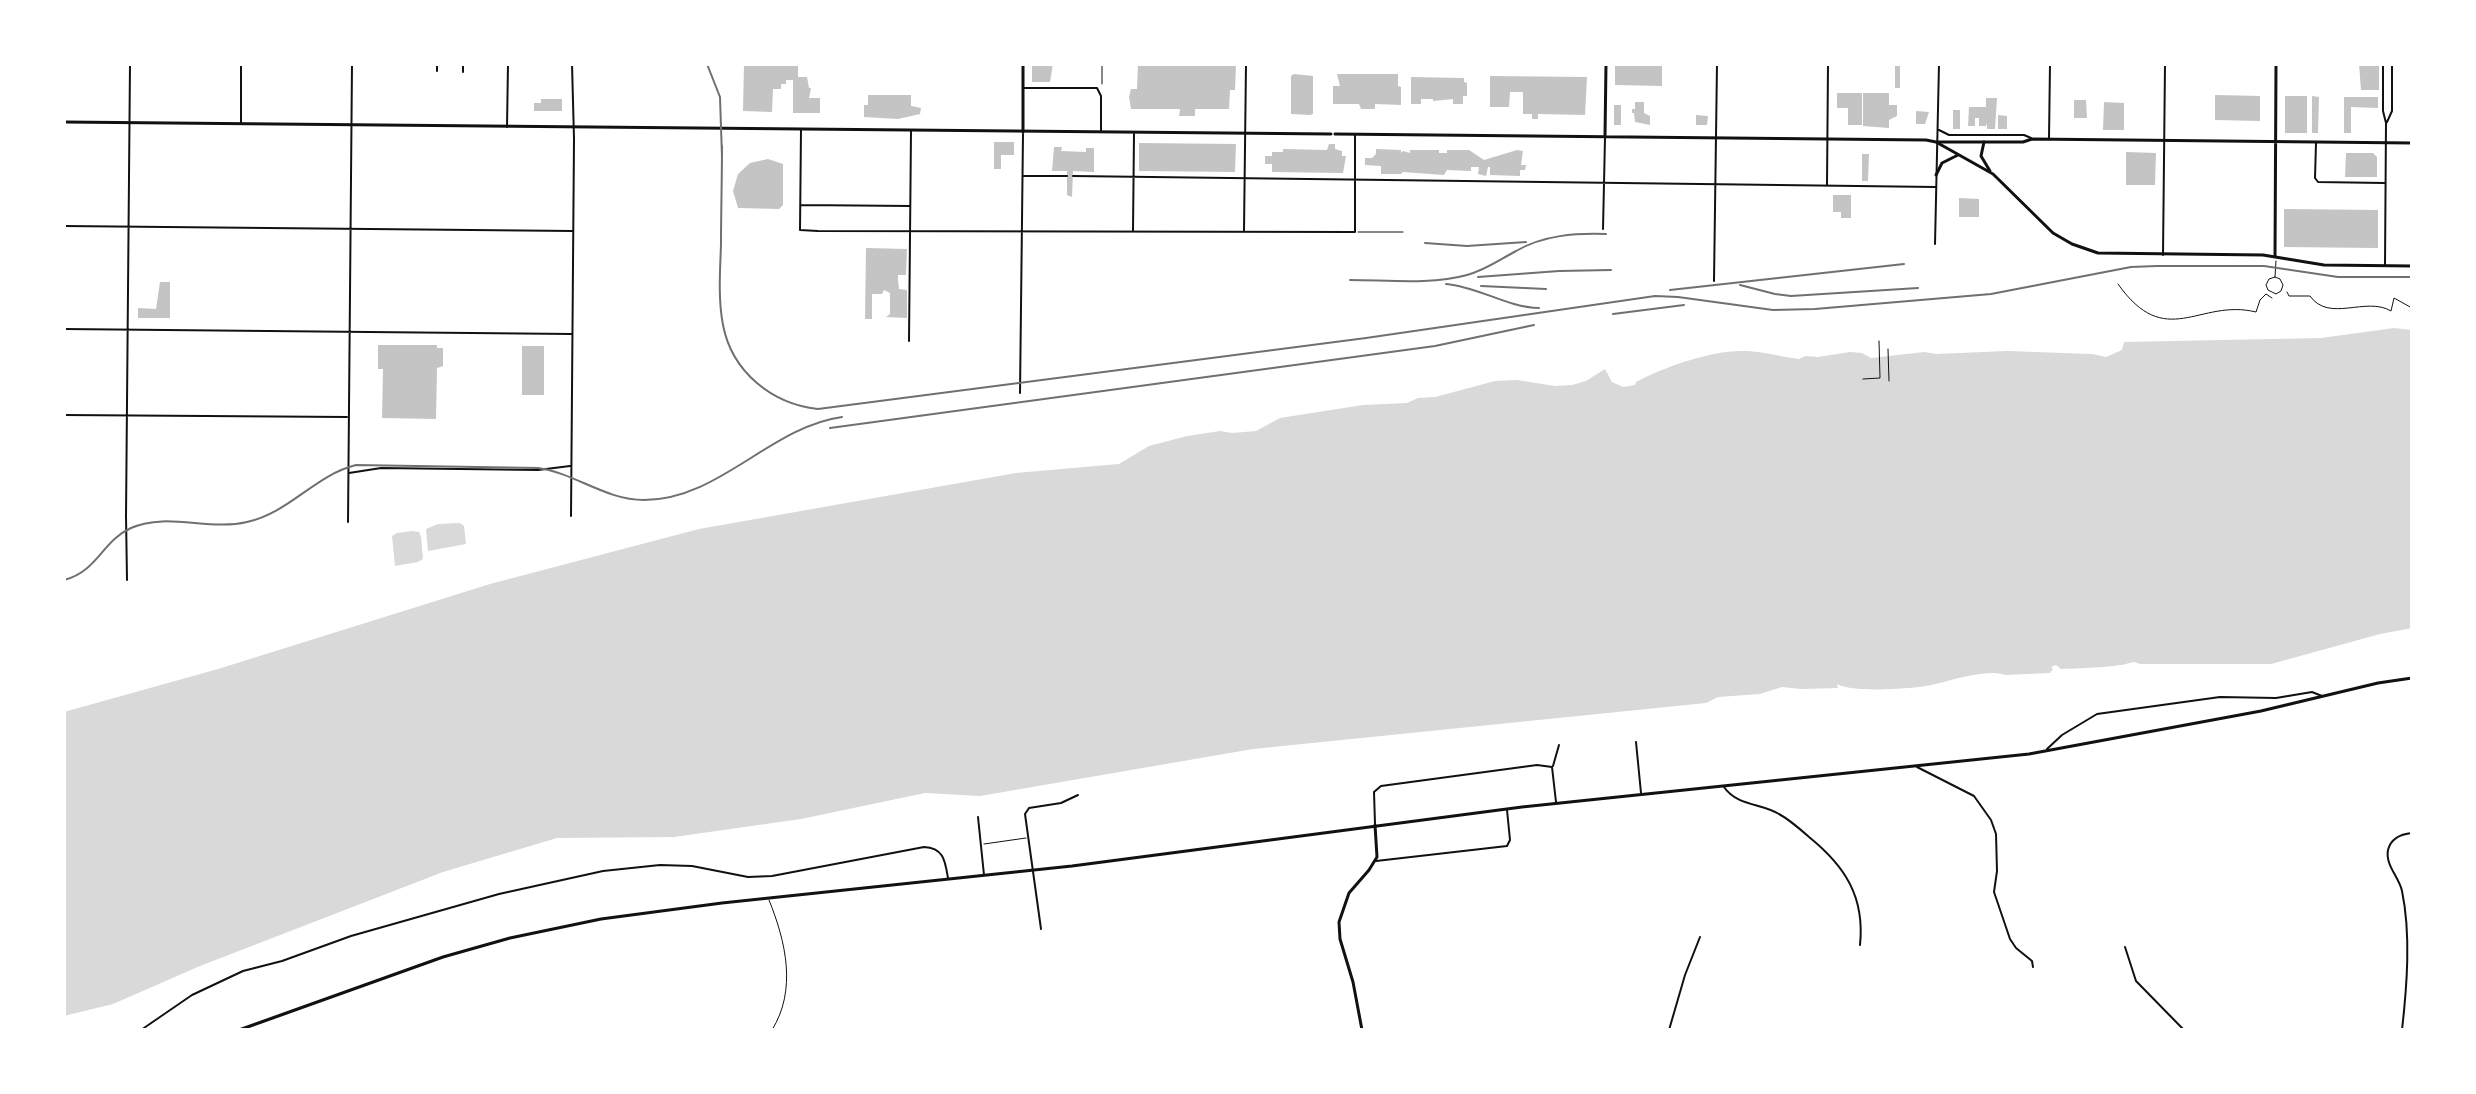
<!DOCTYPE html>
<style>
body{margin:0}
#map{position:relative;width:2476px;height:1094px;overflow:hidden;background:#fff;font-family:"Exo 2",sans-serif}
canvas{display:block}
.frame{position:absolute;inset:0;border:66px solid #fff;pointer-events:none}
</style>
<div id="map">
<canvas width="2476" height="1094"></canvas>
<div class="frame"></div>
</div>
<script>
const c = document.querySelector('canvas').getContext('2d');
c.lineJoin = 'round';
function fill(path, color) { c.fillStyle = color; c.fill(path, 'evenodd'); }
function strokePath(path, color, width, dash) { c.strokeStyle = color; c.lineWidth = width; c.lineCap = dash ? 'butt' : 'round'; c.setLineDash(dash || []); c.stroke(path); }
fill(new Path2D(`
 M2394,328L2412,330V628L2380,634L2271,664H2140C2132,660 2130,664 2121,665C2101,668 2081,668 2061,669L2056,665L2051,667L2053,669L2050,673L2005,675C1986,668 1951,681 1931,685C1913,689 1852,693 1837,684L1838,688L1801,689L1782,687L1760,694L1718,697L1706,703L1253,749L980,796L925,793L801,819L674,837L557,838L443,872L200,966L113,1004L64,1016V712L218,669L490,584L699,529L1016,473L1119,464L1149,446L1187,436L1220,431L1232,433L1256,431L1280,418L1363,405L1407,403L1418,398L1435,397L1495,381L1517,380L1555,386L1572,385L1586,381L1605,369L1612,382L1623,387L1635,385L1636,382C1664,367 1712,350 1744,351C1762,351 1781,357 1799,359L1805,356L1818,357L1850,352L1862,353L1871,358L1924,352L1936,354L2007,351L2092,354L2106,357L2122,350L2124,342L2321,338Z
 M460,523L464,526L466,544L428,551L426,529L438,524Z
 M413,531L419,532L421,537L423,559L418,562L395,566L392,536L397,533Z`), '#d9d9d9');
fill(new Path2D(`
 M744,64H798V77H807L809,88H811L809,98H820V113H793V80H786V84H781V89H773L772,112L743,111Z
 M1032,64H1053L1050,82H1032Z
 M1138,64H1236L1235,90H1230L1229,109H1195V116H1179L1180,109H1131L1129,97L1131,89H1137Z
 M1615,64H1662V86L1615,85Z
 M1895,64H1900V88H1895Z
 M2359,64H2379V90H2361Z
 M1294,74L1313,76V114L1310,115L1291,114V76Z
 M1337,74H1398V86L1401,87V105L1375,104V109H1361L1359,104H1333V86H1340Z
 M1490,76L1587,77L1585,115L1538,114V119H1532V114H1523V92H1510L1509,107H1490Z
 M1411,77L1464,78V82L1467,83V96H1463V104H1453V99L1433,101V99H1421V104H1411Z
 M1837,93H1862V125H1848V108H1837Z
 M1863,93H1889V105H1897V116L1889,120V128L1863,126Z
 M868,95H911V106L921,108L920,114L898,119L864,117V105H868Z
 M2215,95L2260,96V121L2215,120Z
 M2285,96H2307V133H2285Z
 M2312,96L2319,97L2318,133H2312Z
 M2344,97H2378V108L2351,107V133H2344Z
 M1986,98H1997L1995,129H1987V123L1986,126H1979V118H1975V126H1968L1969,107H1986Z
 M541,99H562V111H534V103H541Z
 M2074,100H2086L2087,118H2074Z
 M1635,102H1644V113L1650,116V125L1635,122L1634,113H1632V109H1635Z
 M2104,102L2124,103V130H2103Z
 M1614,105H1621V125H1614Z
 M1953,110H1960V129H1953Z
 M1916,111L1929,112L1925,124H1916Z
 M1696,115L1708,116L1707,125H1696Z
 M1998,115L2007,116V129H1998Z
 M994,142H1014V155H1001V169H994Z
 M1139,143L1236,144L1235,172L1139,171Z
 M1329,144H1335V149L1342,151V156H1346L1343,173L1272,172V164H1265V156H1272V152H1283V149L1327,150Z
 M1054,147H1062L1061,151L1086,152V148H1094V172L1073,171L1072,197L1067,195V171H1052Z
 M1376,149L1401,150V153L1403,151L1410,153V150H1439V153H1447V150H1469L1484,160L1517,150L1523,151L1521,165H1526L1525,170H1520V176L1490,175V167H1488L1486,176L1478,174L1479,167H1471V171L1447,170L1444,175L1403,172L1401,174H1381V166L1365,165V158H1372L1376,154Z
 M2126,152L2156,153L2155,185H2126Z
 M2346,153H2373L2377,157V177H2345Z
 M1862,154H1869L1868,181H1862Z
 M768,159L783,164V205L779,209L738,208L733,191L738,174L750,163Z
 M1833,195H1851V218H1841V212H1833Z
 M1959,198L1979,199V217H1959Z
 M2284,209L2378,210V248L2284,247Z
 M866,248L907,249L906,275H898V280L899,289L907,290V318L886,317L890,314V293L884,290L882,294H872V319H865Z
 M160,282H170V318H138V308L156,309Z
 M378,345H437V348H443V366L437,368L436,419L382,418L383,369H378Z
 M522,346H544V395H522Z`), '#c4c4c4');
strokePath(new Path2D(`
 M1102,84V64
 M2118,284C2166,352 2199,298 2256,312L2260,300L2266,294L2272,298
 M2287,292L2289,296H2310C2329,323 2366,296 2391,311L2394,298L2412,308
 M1888,349L1889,381
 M1863,379L1880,378L1879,341`), '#111', 1);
strokePath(new Path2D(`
 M1358,232H1403
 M2275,277L2280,279L2283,285L2281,291L2276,294L2268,290L2266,285L2269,279L2275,277L2276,261
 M984,844L1026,838
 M769,900C786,942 797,990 772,1030`), '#111', 1);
strokePath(new Path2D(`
 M2383,64V111L2386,123L2385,265
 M437,71V64
 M463,72V64
 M1024,88H1097L1101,96V132
 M2387,122L2392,111V64
 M241,123V64
 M507,127L508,64
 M801,130L800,230L818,231L1355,232V134
 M1939,130L1949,135H2024L2031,138
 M2049,138L2050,64
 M2316,143L2315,178L2318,182L2384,183
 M1024,176H1067
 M1073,176L1935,187
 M1827,184L1828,64
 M801,205L910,206
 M64,226L573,231
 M1603,229L1605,138
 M1133,230L1134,134
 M1244,230L1246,64
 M1935,244L1939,64
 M2163,255L2165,64
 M1714,281L1717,64
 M64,329L572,334
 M909,341L911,131
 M1020,393L1023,134
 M64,415L347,417
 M349,473L381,468L538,470L570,466
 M571,516L574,139L572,64
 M348,522L352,64
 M127,580L126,516L130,64
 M1636,742L1641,793
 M2047,749L2062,735L2097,714L2220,697L2276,698L2312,692L2322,696
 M1553,766L1559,745
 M1917,767L1974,796L1991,820L1996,834L1997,871L1994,892L2010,939L2016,948L2032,961L2033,967
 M1724,787C1737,806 1761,803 1779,814C1790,820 1800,829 1809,837C1845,866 1865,897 1860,945
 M978,817L984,875
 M1375,824L1374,792L1381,786L1537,765L1552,767L1556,802
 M1376,861L1507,846L1510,840L1507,810
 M1041,929L1025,814L1029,808L1061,803L1078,795
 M2125,947L2136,981L2184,1030
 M141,1030L192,995L243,971L282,961L351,936L499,894L603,871L660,865L692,866L748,877L772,876L924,847C944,848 945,861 948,878
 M1669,1030L1685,975L1700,937
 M2402,1030C2407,986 2411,934 2402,891C2399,877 2385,865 2388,850C2391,838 2401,834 2412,833`), '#111', 2);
strokePath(new Path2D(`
 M1937,142H2023L2032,139L2412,143
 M2275,256L2276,64
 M1362,1030L1353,982L1340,939L1339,922L1349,893L1369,870L1377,857L1375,825`), '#111', 3);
strokePath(new Path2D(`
 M1023,132V64`), '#111', 3);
strokePath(new Path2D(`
 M64,122L1331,134
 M1335,134L1926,140L1936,142L1993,174L2053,233L2072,244L2098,253L2263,255L2324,265L2412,266
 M1605,136L1606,64
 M1984,142L1981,156L1990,171
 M1936,175L1942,163L1958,155
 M239,1030L443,957L510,938L601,919L722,903L1072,866L1522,807L2029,754L2261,711L2378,683L2412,678`), '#111', 3);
strokePath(new Path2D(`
 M707,64L720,97L722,157
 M722,146C722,179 721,212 721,245C720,271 718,299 723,325C732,372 772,404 818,409L1366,338L1655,296L1678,297L1773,310L1815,309L1991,294L2131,267L2157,266H2264L2338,277H2412
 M1425,243L1467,246L1526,242
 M1478,277L1559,271L1611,270
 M1350,280C1387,280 1431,285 1467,275C1486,270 1499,260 1516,251C1544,235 1575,233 1606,234
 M1446,284C1479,287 1506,307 1539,308
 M1740,285L1775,294L1791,296L1918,288
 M1481,286L1546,289
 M1670,290L1904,264
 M1613,314L1684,305
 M830,428L1435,346L1534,325
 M64,580C98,571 102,541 131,528C167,512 209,531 247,522C289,513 315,475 356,465L538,468C575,473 605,500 644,500C719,500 770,427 842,417`), '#707070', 2);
</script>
